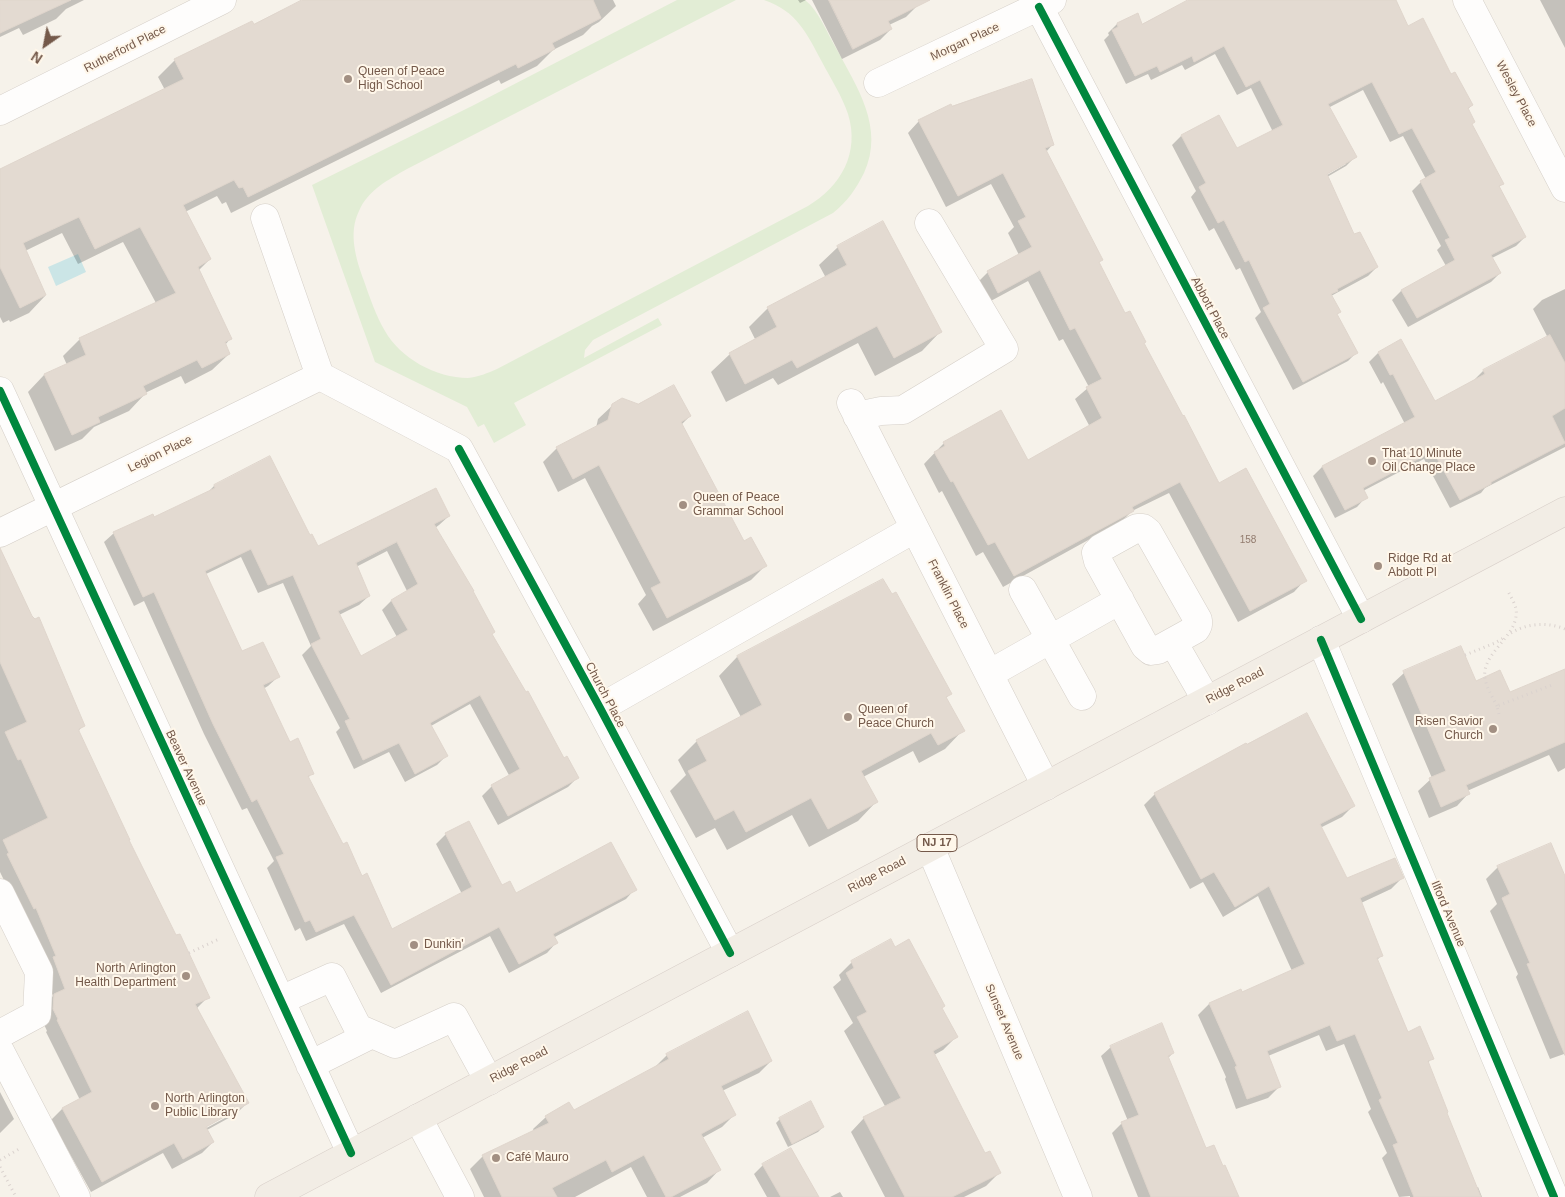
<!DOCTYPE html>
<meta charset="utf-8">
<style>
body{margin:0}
#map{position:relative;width:1565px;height:1197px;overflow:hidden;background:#f6f2ea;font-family:Arial,sans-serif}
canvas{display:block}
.north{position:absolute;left:20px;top:20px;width:50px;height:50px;-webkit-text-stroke:4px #fff7ea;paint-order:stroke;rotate:213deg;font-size:14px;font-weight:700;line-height:20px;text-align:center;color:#74594a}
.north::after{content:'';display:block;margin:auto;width:18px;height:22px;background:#74594a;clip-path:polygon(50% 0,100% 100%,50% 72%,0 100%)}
</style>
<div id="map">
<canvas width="1565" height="1197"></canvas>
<div class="north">N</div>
</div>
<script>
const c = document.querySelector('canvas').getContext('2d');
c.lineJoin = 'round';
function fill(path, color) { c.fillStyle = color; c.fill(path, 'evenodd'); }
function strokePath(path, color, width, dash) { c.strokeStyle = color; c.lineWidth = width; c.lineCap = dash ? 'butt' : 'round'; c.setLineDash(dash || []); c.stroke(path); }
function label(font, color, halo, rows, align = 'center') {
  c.font = font + ' Arial,sans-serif'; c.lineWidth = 4; c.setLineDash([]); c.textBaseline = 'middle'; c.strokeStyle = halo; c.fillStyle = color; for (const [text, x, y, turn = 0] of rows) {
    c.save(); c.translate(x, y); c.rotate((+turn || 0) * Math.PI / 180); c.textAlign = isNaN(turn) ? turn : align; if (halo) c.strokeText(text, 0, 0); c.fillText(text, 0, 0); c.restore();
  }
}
fill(new Path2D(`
 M677,0H736L407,169C388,180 368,190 359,211C348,233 356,259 364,281C370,298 376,316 385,331C400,358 436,378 468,378C478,377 488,373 497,369L808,206C841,186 860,153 848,114C842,96 831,79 822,62C807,34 797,11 764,0H805C819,11 827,33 836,48C857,87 885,128 864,173C856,189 847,202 833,213L593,340L585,350L584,358L658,318L662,325L514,403L526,425L494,443L484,424L478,427L467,407L375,362L312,185L472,106Z`), '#e2edd5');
fill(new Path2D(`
 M78,254L86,272L56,286L48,267Z`), '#cbe5e6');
fill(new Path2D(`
 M0,0H84L66,9L56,19L23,35L19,28L0,37Z
 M305,0H613L616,6L599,22L592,26L583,35L553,50L537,66L501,84L499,80L231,213L226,202L222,204L217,196L185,212L210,259L198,271L231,338L225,345L229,354L212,370L185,384L181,376L145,393V394L129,411L94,427L82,439L55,451L28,392L44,375L67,365L63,356L79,340L156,303L123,242L78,264L62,233L25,251L45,296L29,313L10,322L9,320L3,323L0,317V170L165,90L158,77L175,60L253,26Z
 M798,0H806L800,3Z
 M812,0H923L906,17L889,25L891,29L880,40L842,59Z
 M1191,0H1395L1407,27L1451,75L1472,105L1467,110L1471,124L1502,184L1499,187L1525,237L1516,246L1492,258L1500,273L1491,282L1408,327L1392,300L1401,291L1446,266L1437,250L1441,246L1412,191L1421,182L1426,179L1403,136L1390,142L1363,90L1328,108L1355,157L1346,166L1327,177L1353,236L1377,267L1368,276L1331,296L1339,312L1336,315L1357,352L1348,361L1293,390L1255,318L1261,312L1240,268L1236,270L1214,228L1209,231L1191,197L1196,191L1172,145L1181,136L1236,150L1273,132L1251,88L1237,95L1215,54L1185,70L1182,65L1151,80L1148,74L1126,84L1104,40L1109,35L1108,33L1117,24L1142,25ZM1346,162V164L1322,178L1321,176Z
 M1540,0H1565V48Z
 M919,121L1053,144L1046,152L1098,263L1125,315L1143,343L1219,484L1305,580L1294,592L1238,622L1169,493L1132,511L1121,522L1003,587L983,552L976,556L942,491L939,493L924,464L944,443L1027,462L1090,427L1075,399L1089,387L1063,339L1059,341L1028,281L987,303L976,284L988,272L1019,255L1008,233L1014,227L991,184L946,207L908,133Z
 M838,247L940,332L922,351L875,376L858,343L778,385L773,378L726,402L711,372L730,354L755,339L749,327L768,308L826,278L819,265Z
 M1565,289V447L1485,488L1481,493L1450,508L1424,459L1363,491L1366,497L1357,507L1335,518L1313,476L1322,467L1405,424L1383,382L1381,384L1369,362L1378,353L1434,403L1474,380L1483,371L1548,338L1533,309L1542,300Z
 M613,405H638L690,416L681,425L743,542L765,566L751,580L653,631L638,604L646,595L585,478L558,492L543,462L557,448L596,428L598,419Z
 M214,486L310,537L317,548L449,516L439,525L435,528L491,634L564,760L578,777L568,787L498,825L482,796L492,786L510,777L470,704L431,726L446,756L437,765L405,782L389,752L354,769L336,732L340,728L302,655L311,646L283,583L258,593L241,557L206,574L242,653L278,677L268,686L263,689L290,743L312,773L308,778L342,845L392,930L462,894L436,844L446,834L469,823L501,887L515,895L635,889L626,899L553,938L556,943L547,953L509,973L490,936L381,993L344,924L306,941L300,928L295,931L267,868L274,861L247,808L242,810L204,734L144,601L134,606L104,542L114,533L154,518L208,492ZM387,551L407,591L391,601L382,610L397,637L360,658L339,615L359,605L369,596L356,567Z
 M0,577L83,726L78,731L128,840L176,937L208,997L197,1008L247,1103L236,1114L207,1130L213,1142L202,1153L172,1169L163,1153L91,1192L51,1120L62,1109L80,1100L46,1032L47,1031L42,1020L43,1006L53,996L23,919L0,872ZM236,1109V1112L201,1131L200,1128Z
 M883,580L950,694L946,698L963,730L945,749L919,763L913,751L863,777L876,802L858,821L809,847L792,815L727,850L715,828L696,838L670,791L686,775L678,760L697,741L741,717L719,676L737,657Z
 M1460,648L1475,683L1510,694L1565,670V768L1558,772L1549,755L1467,791L1468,794L1457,806L1429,818L1418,791L1432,778L1392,684L1404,673Z
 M1245,745L1353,806L1342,817L1320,828L1347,880L1402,878L1391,889L1361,903L1382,955L1377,960L1408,1033L1432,1058L1427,1064L1446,1113L1476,1188L1478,1187L1482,1197H1410V1196L1399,1197L1382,1158L1387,1153L1368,1112L1371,1109L1344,1044L1326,1051L1319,1035L1268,1056L1279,1087L1268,1098L1236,1109L1225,1079L1226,1077L1198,1015L1209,1004L1240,991L1241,993L1292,971L1258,896L1223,917L1203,882L1190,889L1144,805L1155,794Z
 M1498,867L1565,879V1056L1564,1054L1550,1059L1516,977L1518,974L1490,911L1497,904L1486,879Z
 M895,948L941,1009L956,1037L943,1050L934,1055L985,1155L999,1173L986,1186L964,1197H885L851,1132L864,1118L886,1108L844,1031L853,1023L833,987L841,980L839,975L852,962Z
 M1111,1047L1173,1053L1168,1058L1205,1149L1237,1197H1138L1112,1133L1122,1123L1128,1121L1101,1056Z
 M667,1055L771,1061L759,1073L722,1091L735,1114L722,1127L702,1138L719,1170L707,1183L680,1197H647L631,1167L575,1197H484L470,1169L483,1156L534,1131L533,1129L546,1117L573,1112L655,1067Z
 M0,1092L14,1119L0,1133Z
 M780,1119L823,1127L818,1132L788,1147L776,1123Z
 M763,1165L817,1197H767L754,1174Z
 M840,1192L843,1197H830Z`), '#0003');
const building = new Path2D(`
 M0,0H71L0,33Z
 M302,0H593L601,18L552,43L555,49L518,68L516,64L248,197L243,187L239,188L234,180L183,205L211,259L198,267L232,339L225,342L230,354L202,368L197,360L143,386L147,394L98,417L100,422L72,435L44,374L86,355L79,338L176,293L140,227L95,249L79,217L23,243L46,295L20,308L0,267V169L184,79L174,59L252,21L254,24Z
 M829,0H930L888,21L892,29L853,49Z
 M1188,0H1396L1408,26L1423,18L1451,74L1455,72L1473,105L1468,108L1475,122L1472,124L1504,184L1499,186L1526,237L1491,255L1501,273L1417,318L1401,290L1455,260L1445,240L1450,238L1420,181L1436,172L1412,128L1399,134L1372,82L1328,104L1357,157L1327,174L1354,234L1360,232L1378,267L1337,289L1338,291L1331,294L1341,312L1337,314L1358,353L1303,382L1263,308L1270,304L1249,260L1245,262L1224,220L1218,223L1199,187L1206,183L1181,135L1219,115L1237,148L1283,125L1260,80L1246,87L1224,46L1194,62L1192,56L1160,72L1157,66L1135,76L1112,30L1118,27L1117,23L1138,13L1142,24Z
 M1032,79L1054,145L1045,148L1103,260L1099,262L1125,313L1130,311L1146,342L1144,343L1183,416L1184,415L1219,483L1246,468L1307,581L1250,611L1180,482L1132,507L1134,511L1014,576L995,542L988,545L953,481L951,482L934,452L945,446L943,442L1001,410L1028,460L1102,418L1086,387L1102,379L1075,328L1070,330L1040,270L998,293L987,271L1032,247L1018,221L1026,217L1003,173L958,196L918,120L951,104L952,106Z
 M883,221L942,332L894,358L877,326L797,368L792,360L745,384L729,353L777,327L767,307L847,265L837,246Z
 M1550,335L1565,363V408L1552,416L1565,443L1519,467L1491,482V484L1460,500L1433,451L1363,488L1368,498L1345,510L1322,466L1415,417L1393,374L1390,375L1378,352L1401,339L1435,401L1485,374L1483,370Z
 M674,385L691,416L681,422L744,541L751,537L767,566L667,618L651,588L661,583L599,465L573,479L556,447L608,420L612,404L622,398L638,404Z
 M270,456L310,535L312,534L318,546L436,488L450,516L434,524L474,591H473L495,632L492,634L526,692L528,691L564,758L567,756L579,778L508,816L491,785L520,769L480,695L430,723L448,756L415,774L399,743L363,760L345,721L350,719L311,644L321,639L293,575L268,585L251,549L205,571L242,651L263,642L280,677L263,685L290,742L298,738L314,774L308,776L343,844L347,842L362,876L367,873L392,929L472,887L445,833L469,821L502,885L510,881L516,893L611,842L637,890L553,934L558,943L519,964L499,927L391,985L354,915L316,932L310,920L305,922L276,857L284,854L257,799L252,802L213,724L154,592L143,597L113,532L153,514L154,517L215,488L214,485ZM397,542L418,584L391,600L408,630L361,656L338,611L370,596L356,563Z
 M0,548L32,616L35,619L39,617L85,726L79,729V731L130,840H129L176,935L180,934L210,998L195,1004L249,1103L206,1127L214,1142L183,1159L174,1143L102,1182L62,1108L92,1092L57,1020L58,1019L53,1009L54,994L65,989L53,957L56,956L36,908L34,909L7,854L9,853L3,840L48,818L21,759L18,760L5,732L27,722L0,662Z
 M883,579L892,594L896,592L952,694L946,697L965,731L938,745L931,733L861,771L878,802L828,829L811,798L746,832L734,810L715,820L688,771L707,761L696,740L762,705L737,656Z
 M1461,646L1476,681L1500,670L1510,692L1565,669V742L1466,785L1470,794L1441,807L1429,778L1446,771L1403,671Z
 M1307,713L1355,806L1320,824L1347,878L1395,858L1404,878L1360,898L1383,956L1377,958L1408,1032L1420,1026L1434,1059L1428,1061L1448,1112L1447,1113L1481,1197H1414L1393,1145L1398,1143L1379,1100L1382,1098L1355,1034L1337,1041L1330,1025L1267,1051L1281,1087L1247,1099L1235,1067L1237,1066L1209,1003L1241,989L1242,992L1305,964L1269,886L1235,907L1214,872L1201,879L1154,793L1246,743L1247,744Z
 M1551,843L1565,876V1055L1527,964L1530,963L1502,898L1510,894L1497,866Z
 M891,939L895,947L909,939L945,1006L942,1008L958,1037L933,1051L985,1153L990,1151L1001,1173L952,1197H905L863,1117L901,1098L857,1017L867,1012L846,973L854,968L851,961Z
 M748,1011L772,1061L721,1086L736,1115L701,1134L721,1170L671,1197H666L644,1155L612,1172L606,1160L552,1188L557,1197H502L482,1155L549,1123L545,1116L569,1102L574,1110L669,1059L666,1054Z
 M1162,1023L1174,1053L1168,1056L1206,1148L1214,1145L1223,1166L1225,1165L1239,1197H1151L1121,1122L1139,1115L1110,1046Z
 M811,1101L824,1127L792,1144L779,1118Z
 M791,1148L819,1197H781L762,1164Z`);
fill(building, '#e3dad1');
strokePath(building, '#dfd5cc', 1);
const minor = new Path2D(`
 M1467,0L1565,188
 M1039,7L1361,619
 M878,83L1052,0
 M0,111L222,0
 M265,218L320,376L459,449L600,708L730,953
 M0,391L351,1153
 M851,403L1046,786
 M857,416L881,411L903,410L1004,349L929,223
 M1137,528H1143L1148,532L1198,620V625L1196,629L1158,650L1151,651L1145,646L1098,561L1096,553L1101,548Z
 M0,533L320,376
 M1023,590L1082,696
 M1321,640L1554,1197
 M1173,642L1207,701
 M989,674L1120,600
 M600,708L914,529
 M930,847L1078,1197
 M0,893L39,972L37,1014L0,1034
 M281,1000L332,977L358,1028L395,1044L454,1017L489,1081
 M0,1051L76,1197
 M310,1065L372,1034
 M418,1118L460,1197`);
const major = new Path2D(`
 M269,1197L1565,511`);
strokePath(minor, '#d5cfc8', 29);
strokePath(major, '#d8cfc9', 29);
strokePath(new Path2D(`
 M1511,633C1527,623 1548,622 1565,629
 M1465,655L1495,643L1505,637
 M1497,706C1493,698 1486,687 1485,678C1481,655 1514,638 1516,616C1518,607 1511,598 1508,591
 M1499,714L1497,706L1552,685
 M189,953L219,939
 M0,1160L19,1149
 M0,1167L16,1197`), '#dad2ce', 3, [1, 4]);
strokePath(minor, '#fefdfc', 28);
strokePath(major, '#f2ede5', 28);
strokePath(new Path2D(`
 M1039,7L1361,619
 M0,391L351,1153
 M459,449L600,708L730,953
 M1321,640L1554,1197`), '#00873e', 8);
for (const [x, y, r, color] of [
 [348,79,5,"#a28f82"],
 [1372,461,5,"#a28f82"],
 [683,505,5,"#a28f82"],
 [1378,566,5,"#a28f82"],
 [848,717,5,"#a28f82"],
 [1493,729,5,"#a28f82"],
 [414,945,5,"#a28f82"],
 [186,976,5,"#a28f82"],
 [155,1106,5,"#a28f82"],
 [496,1158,5,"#a28f82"]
]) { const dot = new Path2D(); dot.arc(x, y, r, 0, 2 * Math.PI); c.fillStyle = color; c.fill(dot); strokePath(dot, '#fff7ea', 2); }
label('10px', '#927b6e', null, [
 ["158",1248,540]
]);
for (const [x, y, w] of [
 [937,843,40]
]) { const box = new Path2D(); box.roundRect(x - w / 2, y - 8.5, w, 17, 4); c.fillStyle = '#fff7ea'; c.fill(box); strokePath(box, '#74594a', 1); }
label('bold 11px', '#74594a', null, [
 ["NJ 17",937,843]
]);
label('12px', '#74594a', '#fff7ea', [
 ["Morgan Place",965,42,-25],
 ["Rutherford Place",125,49,-27],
 ["Wesley Place",1516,94,62],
 ["Abbott Place",1210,308,62],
 ["Legion Place",160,454,-26],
 ["Franklin Place",948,594,63],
 ["Ridge Road",1235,686,-28],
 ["Church Place",605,695,62],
 ["Beaver Avenue",186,768,65],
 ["Ridge Road",877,875,-28],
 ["Ilford Avenue",1448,914,67],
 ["Sunset Avenue",1004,1022,67],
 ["Ridge Road",519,1065,-28]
]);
label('12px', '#74594a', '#fff7ea', [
 ["Queen of Peace",358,72],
 ["High School",358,86],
 ["That 10 Minute",1382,454],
 ["Oil Change Place",1382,468],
 ["Queen of Peace",693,498],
 ["Grammar School",693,512],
 ["Ridge Rd at",1388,559],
 ["Abbott Pl",1388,573],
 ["Queen of",858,710],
 ["Peace Church",858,724],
 ["Risen Savior",1483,722,"right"],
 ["Church",1483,736,"right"],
 ["Dunkin'",424,945],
 ["North Arlington",176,969,"right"],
 ["Health Department",176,983,"right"],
 ["North Arlington",165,1099],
 ["Public Library",165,1113],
 ["Café Mauro",506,1158]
], 'left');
</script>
